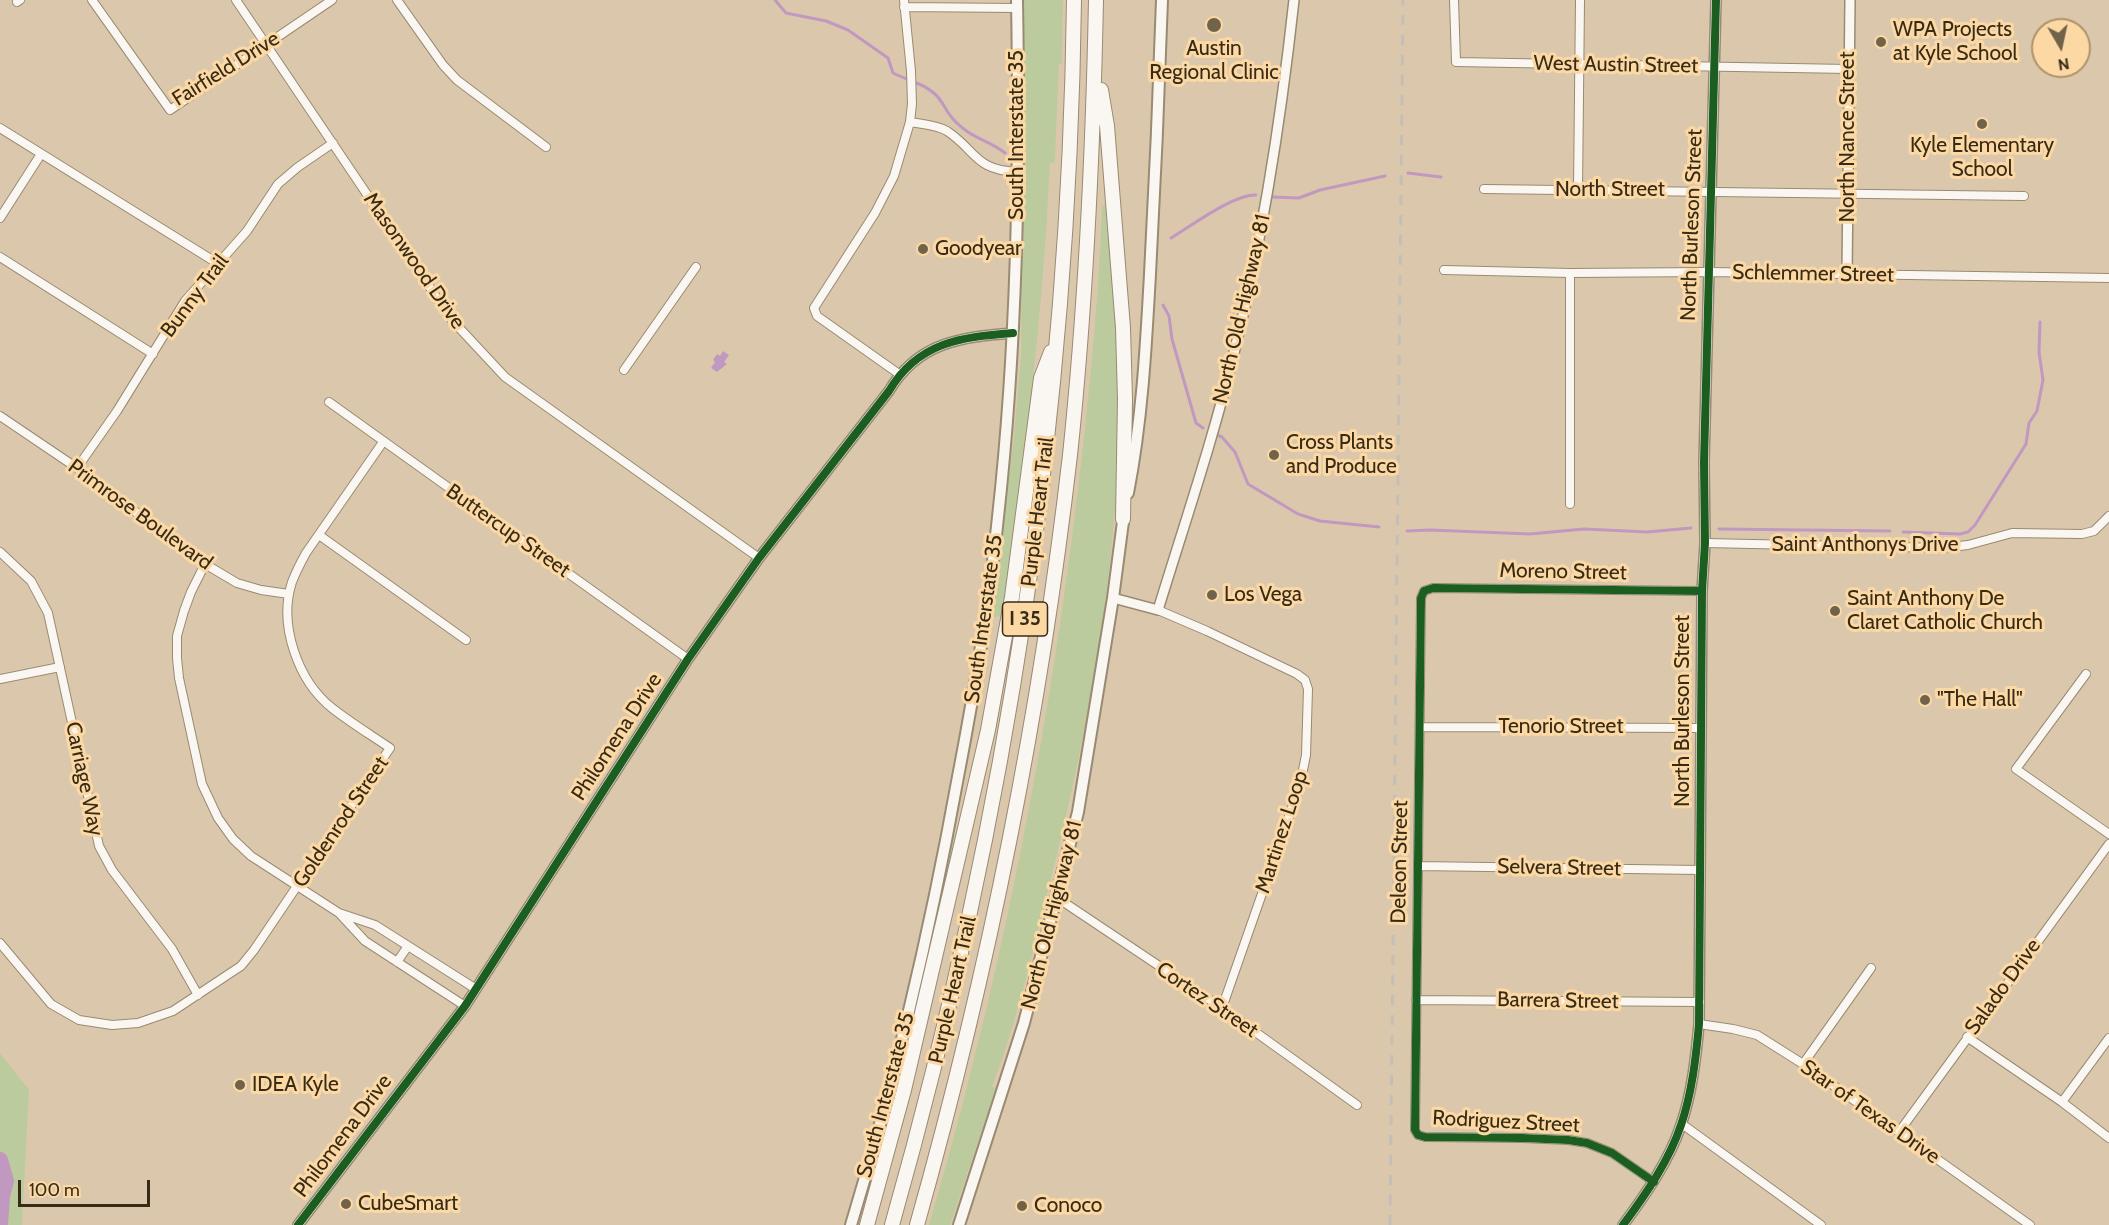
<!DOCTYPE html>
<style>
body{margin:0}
#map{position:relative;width:2109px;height:1225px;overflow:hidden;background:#dbc8ac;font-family:Cabin,sans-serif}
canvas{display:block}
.north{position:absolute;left:2031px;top:18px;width:60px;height:60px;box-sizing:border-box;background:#fcd8a4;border:2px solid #ae936b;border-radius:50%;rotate:171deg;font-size:16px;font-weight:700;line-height:24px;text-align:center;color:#382b16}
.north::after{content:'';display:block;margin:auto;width:21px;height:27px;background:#71624a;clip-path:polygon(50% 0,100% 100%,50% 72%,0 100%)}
.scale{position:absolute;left:18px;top:1180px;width:132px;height:27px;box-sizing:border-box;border:3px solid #382b16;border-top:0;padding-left:8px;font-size:18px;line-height:21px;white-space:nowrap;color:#382b16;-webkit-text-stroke:4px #fcd8a4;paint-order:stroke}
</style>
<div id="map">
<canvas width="2109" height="1225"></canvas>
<div class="north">N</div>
<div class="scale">100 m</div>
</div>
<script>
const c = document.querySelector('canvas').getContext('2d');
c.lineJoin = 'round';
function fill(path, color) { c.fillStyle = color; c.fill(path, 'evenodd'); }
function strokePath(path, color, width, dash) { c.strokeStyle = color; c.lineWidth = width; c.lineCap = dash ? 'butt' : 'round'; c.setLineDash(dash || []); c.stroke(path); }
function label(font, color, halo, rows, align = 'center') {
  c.font = font + ' Cabin,sans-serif'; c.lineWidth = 6; c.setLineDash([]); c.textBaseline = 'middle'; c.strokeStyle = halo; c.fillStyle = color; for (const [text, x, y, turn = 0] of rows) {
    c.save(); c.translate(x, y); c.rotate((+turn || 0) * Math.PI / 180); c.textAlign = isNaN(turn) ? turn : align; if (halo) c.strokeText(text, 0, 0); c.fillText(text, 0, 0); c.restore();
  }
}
fill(new Path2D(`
 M1024,0H1063L1062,63L1059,64L1055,158L1054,163H1050C1043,315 1025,466 1001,616L992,618L953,843L956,845L931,953H928L955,827L982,676L1013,447L1021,357Z
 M1108,205C1112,253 1120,302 1120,350C1124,532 1093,714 1048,891C1032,957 1016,1023 992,1087L996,1088L950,1225H929C995,1000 1042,770 1072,537C1086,427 1098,316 1102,206Z
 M0,1053L29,1090L22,1225H0Z`), '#bccb9d');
fill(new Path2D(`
 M723,351L729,355L724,362L727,364L717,372L711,368L715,362L713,360L717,354L720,356Z`), '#c198c0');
strokePath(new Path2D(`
 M775,0L786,13L826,21L848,30L888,58L893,73C909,81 921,82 935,94C943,101 946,112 954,120C958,125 964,129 968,132C980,140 994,144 1005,153
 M1408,173L1441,177
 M1273,197L1299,198L1320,190L1385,176
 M1171,238C1191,226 1234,194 1256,195
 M1163,305L1169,316L1172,339L1196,423L1203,428
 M1217,435L1222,437L1235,452L1248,484L1298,514L1320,521L1379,527
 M1719,529L1890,531
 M1407,531L1430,530L1530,534L1584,529L1647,532L1691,528
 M1903,532L1960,534L1968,532L1975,525L2026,444L2029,423L2037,411L2043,380L2039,352L2040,322`), '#c198c0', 3);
strokePath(new Path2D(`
 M0,1160L6,1181L2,1196L0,1225`), '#c198c0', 16);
const minor = new Path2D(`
 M92,0L170,110L332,0
 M236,0L451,319L505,377L759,558
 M397,0L443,65L457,80L546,147
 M1454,0L1456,62L1848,69
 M17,2L20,0
 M904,7L1017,8
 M910,122C921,124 937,125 947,131C977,151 974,170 1018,172
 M0,128L217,263
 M1484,189L2024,196
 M1578,190L1580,0
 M0,218L41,154
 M0,257L153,354
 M1444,270L1570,273L1709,272L2109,278
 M1570,273V504
 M624,370L696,267
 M899,374L817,316L814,308L875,213L894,176L910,122L912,104L911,71L904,0
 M329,402L688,659
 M0,416L77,468L205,564L237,583L261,590L289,594
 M77,468L117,411L185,301L247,231L278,184L298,167L333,143
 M319,535L466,640
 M1705,543L1942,548L1968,545L2012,533L2082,534L2094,531L2109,516
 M0,552L31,581L48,613L99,846L112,870L172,949L198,995
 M205,564L191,592L184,611L177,636V658L179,678L202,784L218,818L233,839L251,856L339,913L375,925L476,989
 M1158,610L1207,631L1297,674L1305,680L1308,689L1306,755L1300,785L1222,1008
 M2086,674L2016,769L2109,834
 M0,679L60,667
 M1421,727L1701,728
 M1418,866L1700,870
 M1056,897L1222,1008L1357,1105
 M340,914L365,941L465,1006
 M0,943L51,1004L79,1020L112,1025L138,1023L173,1011L241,966L254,950L390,748C371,735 351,723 332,708C298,681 278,625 292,582C296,572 301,562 306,553L383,442
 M397,962L408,946
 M1416,1000L1700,1002
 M1699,1024L1733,1029L1757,1035L1803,1064L2030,1225
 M1967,1037L2062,1102L2109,1138
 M1803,1064L1871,968
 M2062,1102L2109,1038
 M1682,1124L1821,1225
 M1899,1132L2109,844
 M1654,1182L1612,1153L1587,1143L1568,1140L1522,1138L1425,1137L1418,1135L1415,1130L1421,598L1424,591L1433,588L1702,591`);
const tertiary = new Path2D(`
 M1847,275L1850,0
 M1113,598L1158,610C1184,525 1213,440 1234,353C1263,237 1281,119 1294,0
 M298,1225L465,1006L688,659L759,558L889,391C918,342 961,337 1013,333
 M1623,1225C1646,1194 1669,1161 1681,1125C1692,1093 1696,1057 1699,1024L1702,591L1705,543L1704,462L1716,0`);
const secondary = new Path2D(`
 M1128,493C1142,421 1146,347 1150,274C1155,183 1159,92 1162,0
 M851,1225C895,1080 930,931 957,782C974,694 989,606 998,517C1017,345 1020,173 1017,0
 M959,1225L1024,1023L1078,812L1113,598L1124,514`);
const motorway = new Path2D(`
 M1101,90L1107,126L1123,328L1125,399L1123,519
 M867,1225L904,1090L988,730L1012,597L1041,378L1051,352
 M892,1225C1006,823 1069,418 1074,0
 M917,1225C988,973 1040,715 1070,455C1086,303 1093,152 1096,0`);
strokePath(minor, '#988a73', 10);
strokePath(tertiary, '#988a73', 12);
strokePath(secondary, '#988a73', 14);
strokePath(motorway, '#988a73', 16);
strokePath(minor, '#faf7f3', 8);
strokePath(tertiary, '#faf7f3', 9);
strokePath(secondary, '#faf7f3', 10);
strokePath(motorway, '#faf7f3', 14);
strokePath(new Path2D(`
 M1390,1225L1403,0`), '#c4bfb6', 3, [10, 10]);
strokePath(new Path2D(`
 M1654,1182L1612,1153L1587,1143L1568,1140L1522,1138L1425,1137L1418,1135L1415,1130L1421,598L1424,591L1433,588L1702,591
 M298,1225L465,1006L688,659L759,558L889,391C918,342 961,337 1013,333
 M1623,1225C1646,1194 1669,1161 1681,1125C1692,1093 1696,1057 1699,1024L1702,591L1705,543L1704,462L1716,0`), '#1b5e20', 8);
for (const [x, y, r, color] of [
 [1214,25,8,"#71624a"],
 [1881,42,6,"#71624a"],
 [1982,124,6,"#71624a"],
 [923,249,6,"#71624a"],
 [1274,455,6,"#71624a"],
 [1212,595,6,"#71624a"],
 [1835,611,6,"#71624a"],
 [1925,700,6,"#71624a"],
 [240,1085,6,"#71624a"],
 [346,1204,6,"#71624a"],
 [1022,1206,6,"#71624a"]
]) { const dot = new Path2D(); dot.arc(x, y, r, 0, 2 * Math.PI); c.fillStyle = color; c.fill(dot); strokePath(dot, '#fcd8a4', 2); }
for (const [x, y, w] of [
 [1025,619,45]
]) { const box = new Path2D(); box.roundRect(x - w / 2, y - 17, w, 34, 4.5); c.fillStyle = '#fcd8a4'; c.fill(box); strokePath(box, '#382b16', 1.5); }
label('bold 20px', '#382b16', null, [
 ["I 35",1025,619]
]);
label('21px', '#382b16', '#fcd8a4', [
 ["WPA Projects",1893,30],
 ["at Kyle School",1893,54],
 ["Austin",1214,49,"center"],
 ["Regional Clinic",1214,73,"center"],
 ["Kyle Elementary",1982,146,"center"],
 ["School",1982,170,"center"],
 ["Goodyear",935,249],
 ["Cross Plants",1286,443],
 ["and Produce",1286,467],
 ["Los Vega",1224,595],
 ["Saint Anthony De",1847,599],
 ["Claret Catholic Church",1847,623],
 ["\"The Hall\"",1937,700],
 ["IDEA Kyle",252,1085],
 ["CubeSmart",358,1204],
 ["Conoco",1034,1206]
], 'left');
label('21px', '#382b16', '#fcd8a4', [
 ["West Austin Street",1616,65,1],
 ["Fairfield Drive",226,69,-32],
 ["South Interstate 35",1017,135,-90],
 ["North Nance Street",1848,137,-90],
 ["North Street",1610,190],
 ["North Burleson Street",1692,225,-88],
 ["Masonwood Drive",414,261,55],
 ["Schlemmer Street",1813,274,1],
 ["Bunny Trail",195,296,-53],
 ["North Old Highway 81",1242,309,-77],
 ["Purple Heart Trail",1038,512,-83],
 ["Primrose Boulevard",140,515,36],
 ["Buttercup Street",508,531,35],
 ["Saint Anthonys Drive",1865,545],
 ["Moreno Street",1563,572,1],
 ["South Interstate 35",984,619,-82],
 ["North Burleson Street",1683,711,-90],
 ["Tenorio Street",1561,727],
 ["Philomena Drive",617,737,-57],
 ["Carriage Way",84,779,78],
 ["Goldenrod Street",341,822,-56],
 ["Martinez Loop",1282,832,-72],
 ["Deleon Street",1400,862,-89],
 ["Selvera Street",1559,868,1],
 ["North Old Highway 81",1052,915,-76],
 ["Salado Drive",2003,987,-54],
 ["Purple Heart Trail",953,990,-77],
 ["Cortez Street",1207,1000,34],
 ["Barrera Street",1558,1001,1],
 ["South Interstate 35",886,1095,-75],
 ["Star of Texas Drive",1870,1112,35],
 ["Rodriguez Street",1506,1122,3],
 ["Philomena Drive",343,1136,-53]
]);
</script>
